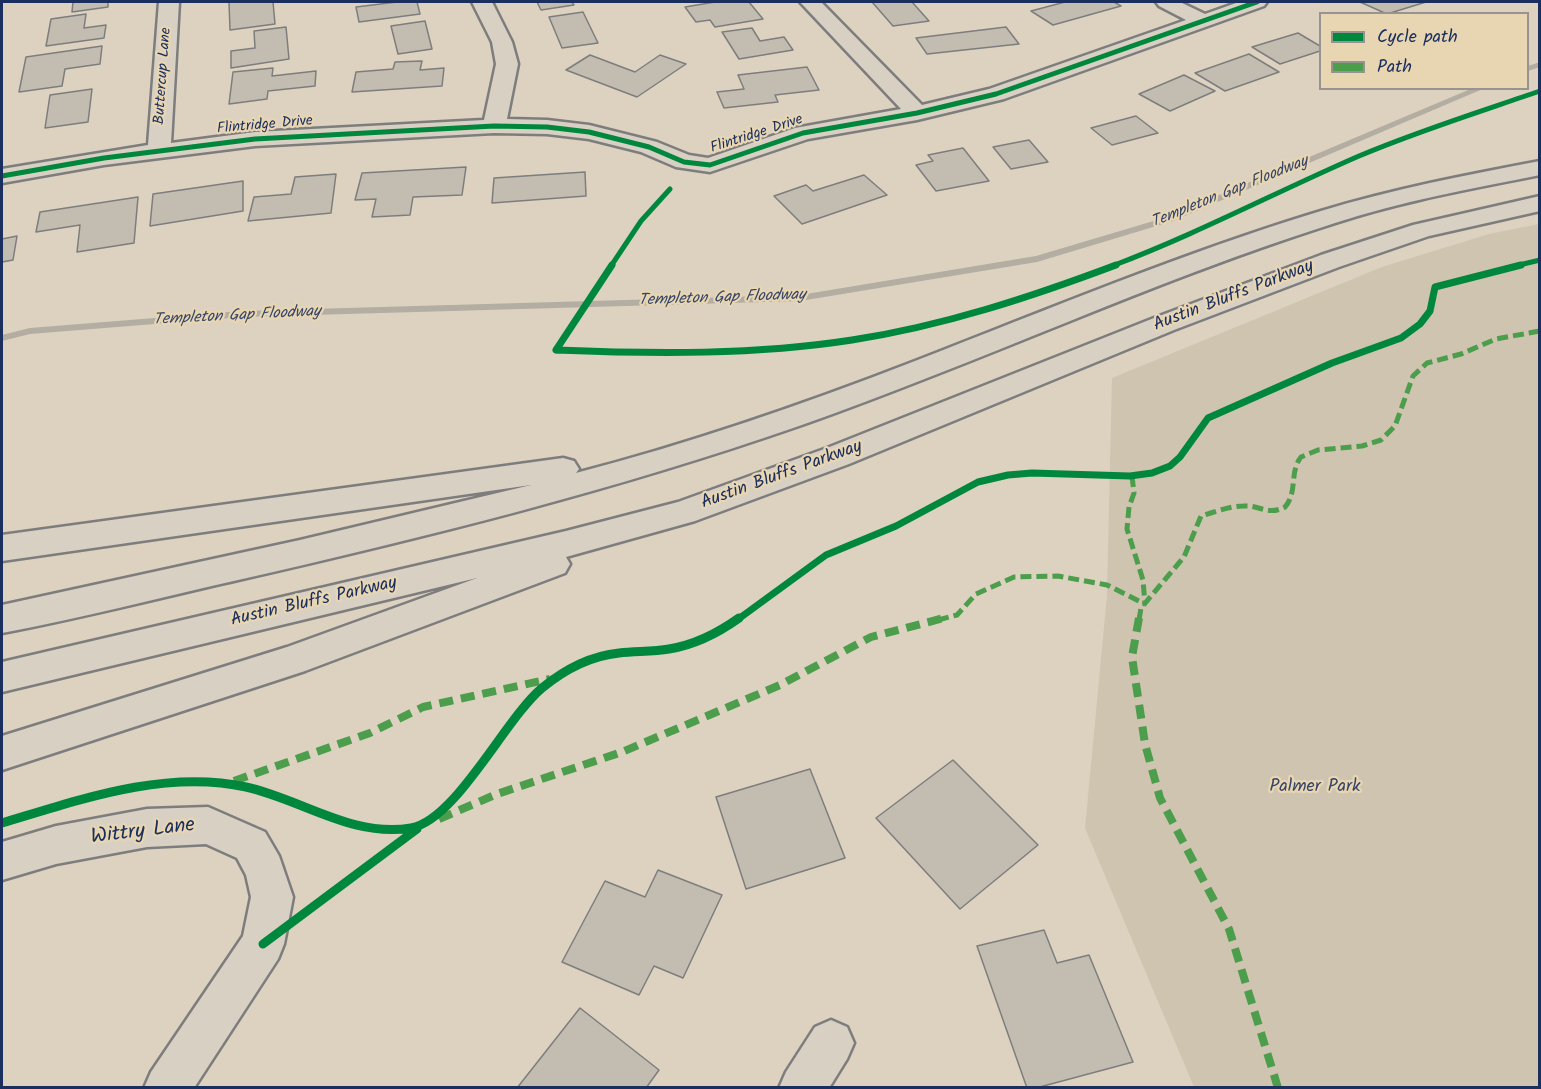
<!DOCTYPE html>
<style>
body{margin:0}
#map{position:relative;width:1541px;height:1089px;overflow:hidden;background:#dcd2bf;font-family:Kalam,sans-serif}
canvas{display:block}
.frame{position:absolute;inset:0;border:3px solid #1b2f5e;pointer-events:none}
.legend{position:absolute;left:1319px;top:12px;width:210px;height:78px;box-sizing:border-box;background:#e8d6b3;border:2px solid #969391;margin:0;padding:8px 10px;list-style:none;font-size:18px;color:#1b2f5e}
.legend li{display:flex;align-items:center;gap:12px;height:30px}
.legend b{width:30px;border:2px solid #969391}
</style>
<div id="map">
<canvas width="1541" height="1089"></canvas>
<div class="frame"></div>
<ul class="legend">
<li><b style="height:8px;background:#00873e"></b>Cycle path</li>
<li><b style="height:8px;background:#4c9d4c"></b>Path</li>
</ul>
</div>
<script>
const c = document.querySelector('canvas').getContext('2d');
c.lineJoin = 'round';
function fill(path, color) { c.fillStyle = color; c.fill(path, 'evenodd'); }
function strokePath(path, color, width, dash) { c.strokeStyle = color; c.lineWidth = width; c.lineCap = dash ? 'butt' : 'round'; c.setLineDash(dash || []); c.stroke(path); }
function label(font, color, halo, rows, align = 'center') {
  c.font = font + ' Kalam,sans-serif'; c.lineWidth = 4.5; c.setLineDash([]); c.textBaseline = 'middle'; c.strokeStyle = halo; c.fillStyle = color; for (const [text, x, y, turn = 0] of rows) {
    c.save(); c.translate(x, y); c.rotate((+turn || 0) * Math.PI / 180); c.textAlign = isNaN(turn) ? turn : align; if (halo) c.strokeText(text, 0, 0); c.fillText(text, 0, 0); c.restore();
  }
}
fill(new Path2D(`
 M1539,224V1087H1194L1085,828L1107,596L1112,378L1382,267L1489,234Z`), '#cec4b0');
fill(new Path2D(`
 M1540,62V67L1528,71V66Z
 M1473,88H1485L1173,221L1037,262L800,301L242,317L30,334L2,341V335L30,328L242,311L800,295L1036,256L1167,217Z`), '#b3ada2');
const building = new Path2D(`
 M73,2H108V7L72,12Z
 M229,2H273L275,24L230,30Z
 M397,2H417L420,14L359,22L356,7Z
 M537,2H572L574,5L541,10Z
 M715,2H749L763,19L715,27L710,20L696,22L685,7Z
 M872,2H912L929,21L893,26Z
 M1065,2H1114L1121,6L1053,25L1031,11Z
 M1360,2H1426L1387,14Z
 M583,12L598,43L562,48L549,17Z
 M86,14L84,28L106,25L104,38L46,46L51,19Z
 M425,21L432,49L398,54L391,26Z
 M286,27L289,59L231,68V51L255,48L254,31Z
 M1006,27L1019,44L927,54L916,38Z
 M752,28L760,41L784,37L793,50L739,59L722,32Z
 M1298,33L1320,46V51L1280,64L1252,47Z
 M102,46L100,64L65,69L62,86L19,92L26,57Z
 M1249,54L1279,72L1225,91L1195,73Z
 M590,55L635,72L660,55L686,64L637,97L566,70Z
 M422,61L420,70L444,68L442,86L352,92L356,72L393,69L395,62Z
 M807,67L819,90L775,95L778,102L724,108L717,92L744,89L738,75Z
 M273,68L272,76L316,71L315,86L268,91L267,99L229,104L233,72Z
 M1184,75L1215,91L1170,111L1139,94Z
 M92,89L88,122L45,128L50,95Z
 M1136,116L1158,133L1112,145L1091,128Z
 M1029,140L1048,162L1011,169L993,147Z
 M963,148L989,181L936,191L916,165L933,161L928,155Z
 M466,167L462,195L413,197L410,215L372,217L376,199L355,200L362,173Z
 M585,172L586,196L492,203L494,178Z
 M336,174L331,213L248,221L254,197L291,194L295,177Z
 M864,175L887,195L802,224L774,196L806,185L813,191Z
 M243,181V211L150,226L153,194Z
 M138,197L134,243L77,252L80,225L36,232L40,212Z
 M17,236L13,260L2,262V239Z
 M953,760L1038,845L960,909L876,818Z
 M810,769L845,858L746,889L716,797Z
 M658,870L722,895L683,978L654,966L639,995L562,962L605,881L645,897Z
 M1044,930L1057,963L1089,955L1133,1062L1036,1088H1027L977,946Z
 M580,1008L659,1070L646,1088H517Z`);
fill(building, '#c3bdb1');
strokePath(building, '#7e7d7e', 1.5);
const minor = new Path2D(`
 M159,2H179L171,143L255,132L484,120L496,64L492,42L472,2H492L512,42L518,64L507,119L547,120L589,125L657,142L689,155L708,158L795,128L901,109L800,2H821L922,105L989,89L1186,20L1159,6L1156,2H1180L1205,14L1239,2H1267L1264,6L1004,99L917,120L808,139L710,172L676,167L641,152L589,139L547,134L494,133L255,146L104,165L2,183V169L148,145Z
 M208,807L265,832L279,856L293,897L284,944L278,959L194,1088H144L151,1072L243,936L251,897L246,875L237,858L206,844L147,847L56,864L2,880V842L56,826L147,809Z
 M831,1020L847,1027L854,1043L847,1059L829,1088H779L786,1072L815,1027Z`);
const primary = new Path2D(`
 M1540,161V175C1471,189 1402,201 1335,223C1152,281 979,363 799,426C615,490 427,537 238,580C159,598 81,618 2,633V605L300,540L531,485L2,561V535L563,458L574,461L579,469L576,473C691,443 804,404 915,361C1049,309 1183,253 1321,211C1393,189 1466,175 1540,161Z
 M1540,196V211L1429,236L1339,267L1174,330L849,464L695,521L566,557L570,564L565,573L305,671L2,770V736L287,647L477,578L2,692V662L566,531L678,502L827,448L1154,318L1321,255L1413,225Z`);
strokePath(minor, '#7e7d7e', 5);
strokePath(primary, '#7e7d7e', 5);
fill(minor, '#d8d0c3');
fill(primary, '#d8d0c3');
strokePath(new Path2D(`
 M1132,476L1134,493L1129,507L1127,529L1143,580L1145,604
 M938,620L957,615L976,594L1014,577L1058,576L1107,585L1145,604
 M1139,620L1141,608L1184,557L1201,516C1215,512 1229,506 1243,506C1261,505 1267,516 1285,507C1298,492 1289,472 1301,457L1318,450L1362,446L1381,440L1395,426L1413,376L1427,363L1461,354L1496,339L1540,331`), '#4c9d4c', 5, [11, 5]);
strokePath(new Path2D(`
 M1139,618L1132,657L1145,744L1160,798L1229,929L1278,1088
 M234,781L370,733L423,707L550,679
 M439,819L497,794L622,752L780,685L871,637L944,618`), '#4c9d4c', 8, [14, 8]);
strokePath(new Path2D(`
 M2,176L104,158L255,139L494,126L547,127L589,132L649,147L684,162L710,165L803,133L917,113L996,94L1257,2
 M611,266L641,221L670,189
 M1112,266C1197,234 1276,192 1359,156C1418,131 1479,112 1540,91
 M1515,266L1540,260`), '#00873e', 5);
strokePath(new Path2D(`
 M556,350C655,354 755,355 852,340C943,326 1031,297 1116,265
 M556,350L612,265
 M737,620L826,555L896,526L978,482L1008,475L1032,473L1130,476L1152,473L1170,466L1180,457L1208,418L1332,363L1401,338L1420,324L1430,311L1435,287L1521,265`), '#00873e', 7);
strokePath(new Path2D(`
 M2,823C79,800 164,769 246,787C301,799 352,838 411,828C456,820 505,719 542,688C564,670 590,656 619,653C636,651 652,652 669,649C694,645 718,633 739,618
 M263,944L417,829`), '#00873e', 9);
label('15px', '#1b2f5e', '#e8d6b3', [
 ["Buttercup Lane",164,76,-86],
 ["Flintridge Drive",265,126,-5],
 ["Flintridge Drive",757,135,-18]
]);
label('italic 16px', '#364569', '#e8d6b3', [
 ["Templeton Gap Floodway",1230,193,-22],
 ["Templeton Gap Floodway",722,299,-2],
 ["Templeton Gap Floodway",237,317,-3]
]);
label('18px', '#1b2f5e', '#e8d6b3', [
 ["Austin Bluffs Parkway",1234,297,-21],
 ["Austin Bluffs Parkway",782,476,-20],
 ["Austin Bluffs Parkway",314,603,-13]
]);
label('18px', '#354469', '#e8d6b3', [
 ["Palmer Park",1315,788]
]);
label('21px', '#1b2f5e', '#e8d6b3', [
 ["Wittry Lane",143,833,-7]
]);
</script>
